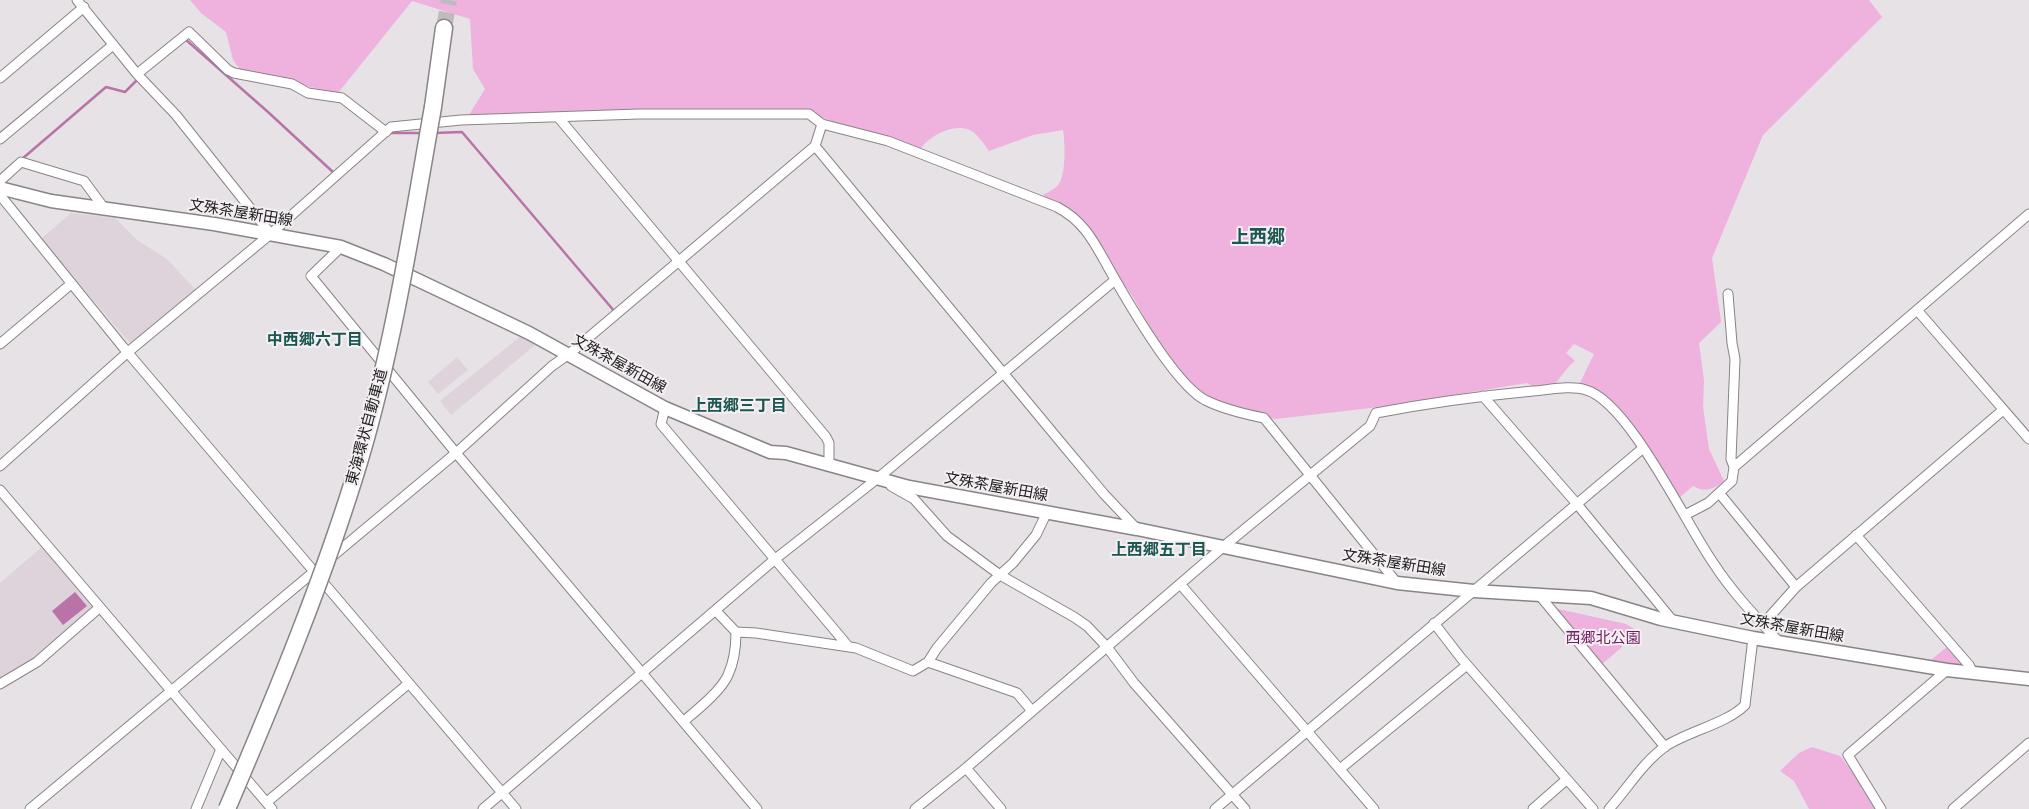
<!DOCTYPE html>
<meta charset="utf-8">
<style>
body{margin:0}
canvas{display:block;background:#e6e2e5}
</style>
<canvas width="2029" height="809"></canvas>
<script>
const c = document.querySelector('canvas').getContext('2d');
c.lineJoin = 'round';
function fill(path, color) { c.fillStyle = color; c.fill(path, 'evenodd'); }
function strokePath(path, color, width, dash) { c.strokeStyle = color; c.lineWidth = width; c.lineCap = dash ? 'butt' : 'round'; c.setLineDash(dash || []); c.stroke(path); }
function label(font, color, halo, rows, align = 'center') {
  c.font = font + ' "Alegreya Sans","Noto Sans JP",sans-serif'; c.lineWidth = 4; c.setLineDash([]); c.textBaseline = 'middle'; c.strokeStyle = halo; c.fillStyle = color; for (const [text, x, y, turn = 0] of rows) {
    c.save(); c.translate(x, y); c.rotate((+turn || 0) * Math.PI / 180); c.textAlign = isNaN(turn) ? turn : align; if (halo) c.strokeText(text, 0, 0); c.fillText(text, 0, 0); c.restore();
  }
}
fill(new Path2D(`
 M71,213L115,218L137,240L167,259L196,290L133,343L129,342L41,239Z
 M521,336L535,345L451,415L440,401Z
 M457,357L468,370L438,394L428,382Z
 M43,546L94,605V609L34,659L0,679V583Z`), '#ded3db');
fill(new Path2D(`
 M190,0H1869L1882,17L1763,135L1712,258L1721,322L1699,343L1704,381L1703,407L1709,449L1724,481C1714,489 1705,493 1693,486L1679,498L1615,407L1578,387L1594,354L1574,344L1566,353L1575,361C1557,375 1555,400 1527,383L1379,407L1276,419L1233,413L1179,380L1133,297L1084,227L1042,203L1044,194C1049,192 1057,188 1060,182C1066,169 1065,144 1063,130L1033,135L989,151C984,144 976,131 967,129C951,124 920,139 918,157L819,116L766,109L469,115L485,89L473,69L470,19L412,1L338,93L242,72L233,60L226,32L201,13Z
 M1554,608L1626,624L1640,632L1601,665Z
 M1947,647L1962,663L1957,668L1927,663Z
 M1812,747L1840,756L1870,794L1878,809H1809L1794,781L1780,771L1799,753Z`), '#efb1de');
fill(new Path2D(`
 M75,592L87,606L63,625L52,611Z`), '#ba73a8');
strokePath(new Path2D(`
 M185,39L268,112L334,173
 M389,133H423
 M434,133L462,132L615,312
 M22,159L106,87L125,92L139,78`), '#ba73a8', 2.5);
strokePath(new Path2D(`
 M444,28L449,0`), '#bebabd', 16, [16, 8]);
const street = new Path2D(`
 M77,0L137,74L176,115L270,233
 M137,74L189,32L228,70L234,73L292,84L308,93L342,98L386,132
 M0,78L84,7
 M558,117L826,437L829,443V464
 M0,139L113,45
 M815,146L1063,445L1104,494L1137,529
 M0,181L21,162L84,181L104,208
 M0,195L123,347L516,809
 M341,247L311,276L456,453L757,809
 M1917,310L2029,439
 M0,344L71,284
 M1483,396L1577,504L1673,621
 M665,408L661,424L848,646
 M0,466L128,352L267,237L391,127L461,120L639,114H809L822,124L888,141L1057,207C1084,221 1094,242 1108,267C1126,299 1175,384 1205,400C1223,409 1244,414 1264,418L1397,583
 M1734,467L2029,214
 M891,486L914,499L947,536L1000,575L1074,617L1087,626L1107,647L1134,683L1245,809
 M0,490L272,809
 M1720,494L1796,587
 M1685,515L1708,503L1732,481L1734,467L1731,459L1735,359L1732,343L1728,294
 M1856,535L1969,665L1973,673
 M1181,585L1374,809
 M1540,596L1665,747
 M716,611L736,632L756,633L856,648L913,671L928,662L937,648L991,583L1013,563L1036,535L1047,512
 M1434,623L1461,658L1593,809
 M1763,624L1796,587L2003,410
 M928,662L1017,693L1032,711
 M0,684L37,662L100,607
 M684,721C697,710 721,691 728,675C734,662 736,646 736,632
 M966,768L1001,809
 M1340,769L1467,665
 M267,802L408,684
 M30,809L456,453L552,366L569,354L815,146L822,124
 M196,809L221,749
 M483,809L774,560L878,478L1115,280
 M915,809L966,768L1223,547L1370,426L1376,413C1428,403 1480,396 1533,391C1549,390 1570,385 1586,390C1629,402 1687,526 1714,564C1732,592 1757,618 1779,642
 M1215,809L1642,449
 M1533,809L1566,780
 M1609,809C1628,788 1643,762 1666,746C1689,731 1728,723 1745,705L1753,638
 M1881,809L1848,755L1947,670
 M1953,809L2029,743`);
const secondary = new Path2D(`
 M0,188L51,201L214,224L341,247L384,264L529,333L665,408L770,452L786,453L909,487L1137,529L1397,583L1474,591L1591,598L1661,619L1753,638L1947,670L2029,679`);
const highway = new Path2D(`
 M433,107L444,28`);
strokePath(street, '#898487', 11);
strokePath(secondary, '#898487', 15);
strokePath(highway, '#898487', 19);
strokePath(street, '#fff', 9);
strokePath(secondary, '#fff', 12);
strokePath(highway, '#fff', 16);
const highwayBridge = new Path2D(`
 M227,809C276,694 324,579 360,459C394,344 412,225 433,107`);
strokePath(highwayBridge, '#898487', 19, []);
strokePath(highwayBridge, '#fff', 16);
label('15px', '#1e1c1d', '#f4eff2', [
 ["文殊茶屋新田線",241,213,9],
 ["文殊茶屋新田線",619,364,29],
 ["東海環状自動車道",367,427,-75],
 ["文殊茶屋新田線",996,487,10],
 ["文殊茶屋新田線",1394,563,9],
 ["文殊茶屋新田線",1792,628,10]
]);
label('15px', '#731d62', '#f4eff2', [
 ["西郷北公園",1603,638]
]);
label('bold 16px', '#1d5751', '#f4eff2', [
 ["中西郷六丁目",315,340],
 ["上西郷三丁目",739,406],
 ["上西郷五丁目",1159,550]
]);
label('bold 18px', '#1d5751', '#f4eff2', [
 ["上西郷",1258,238]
]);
</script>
